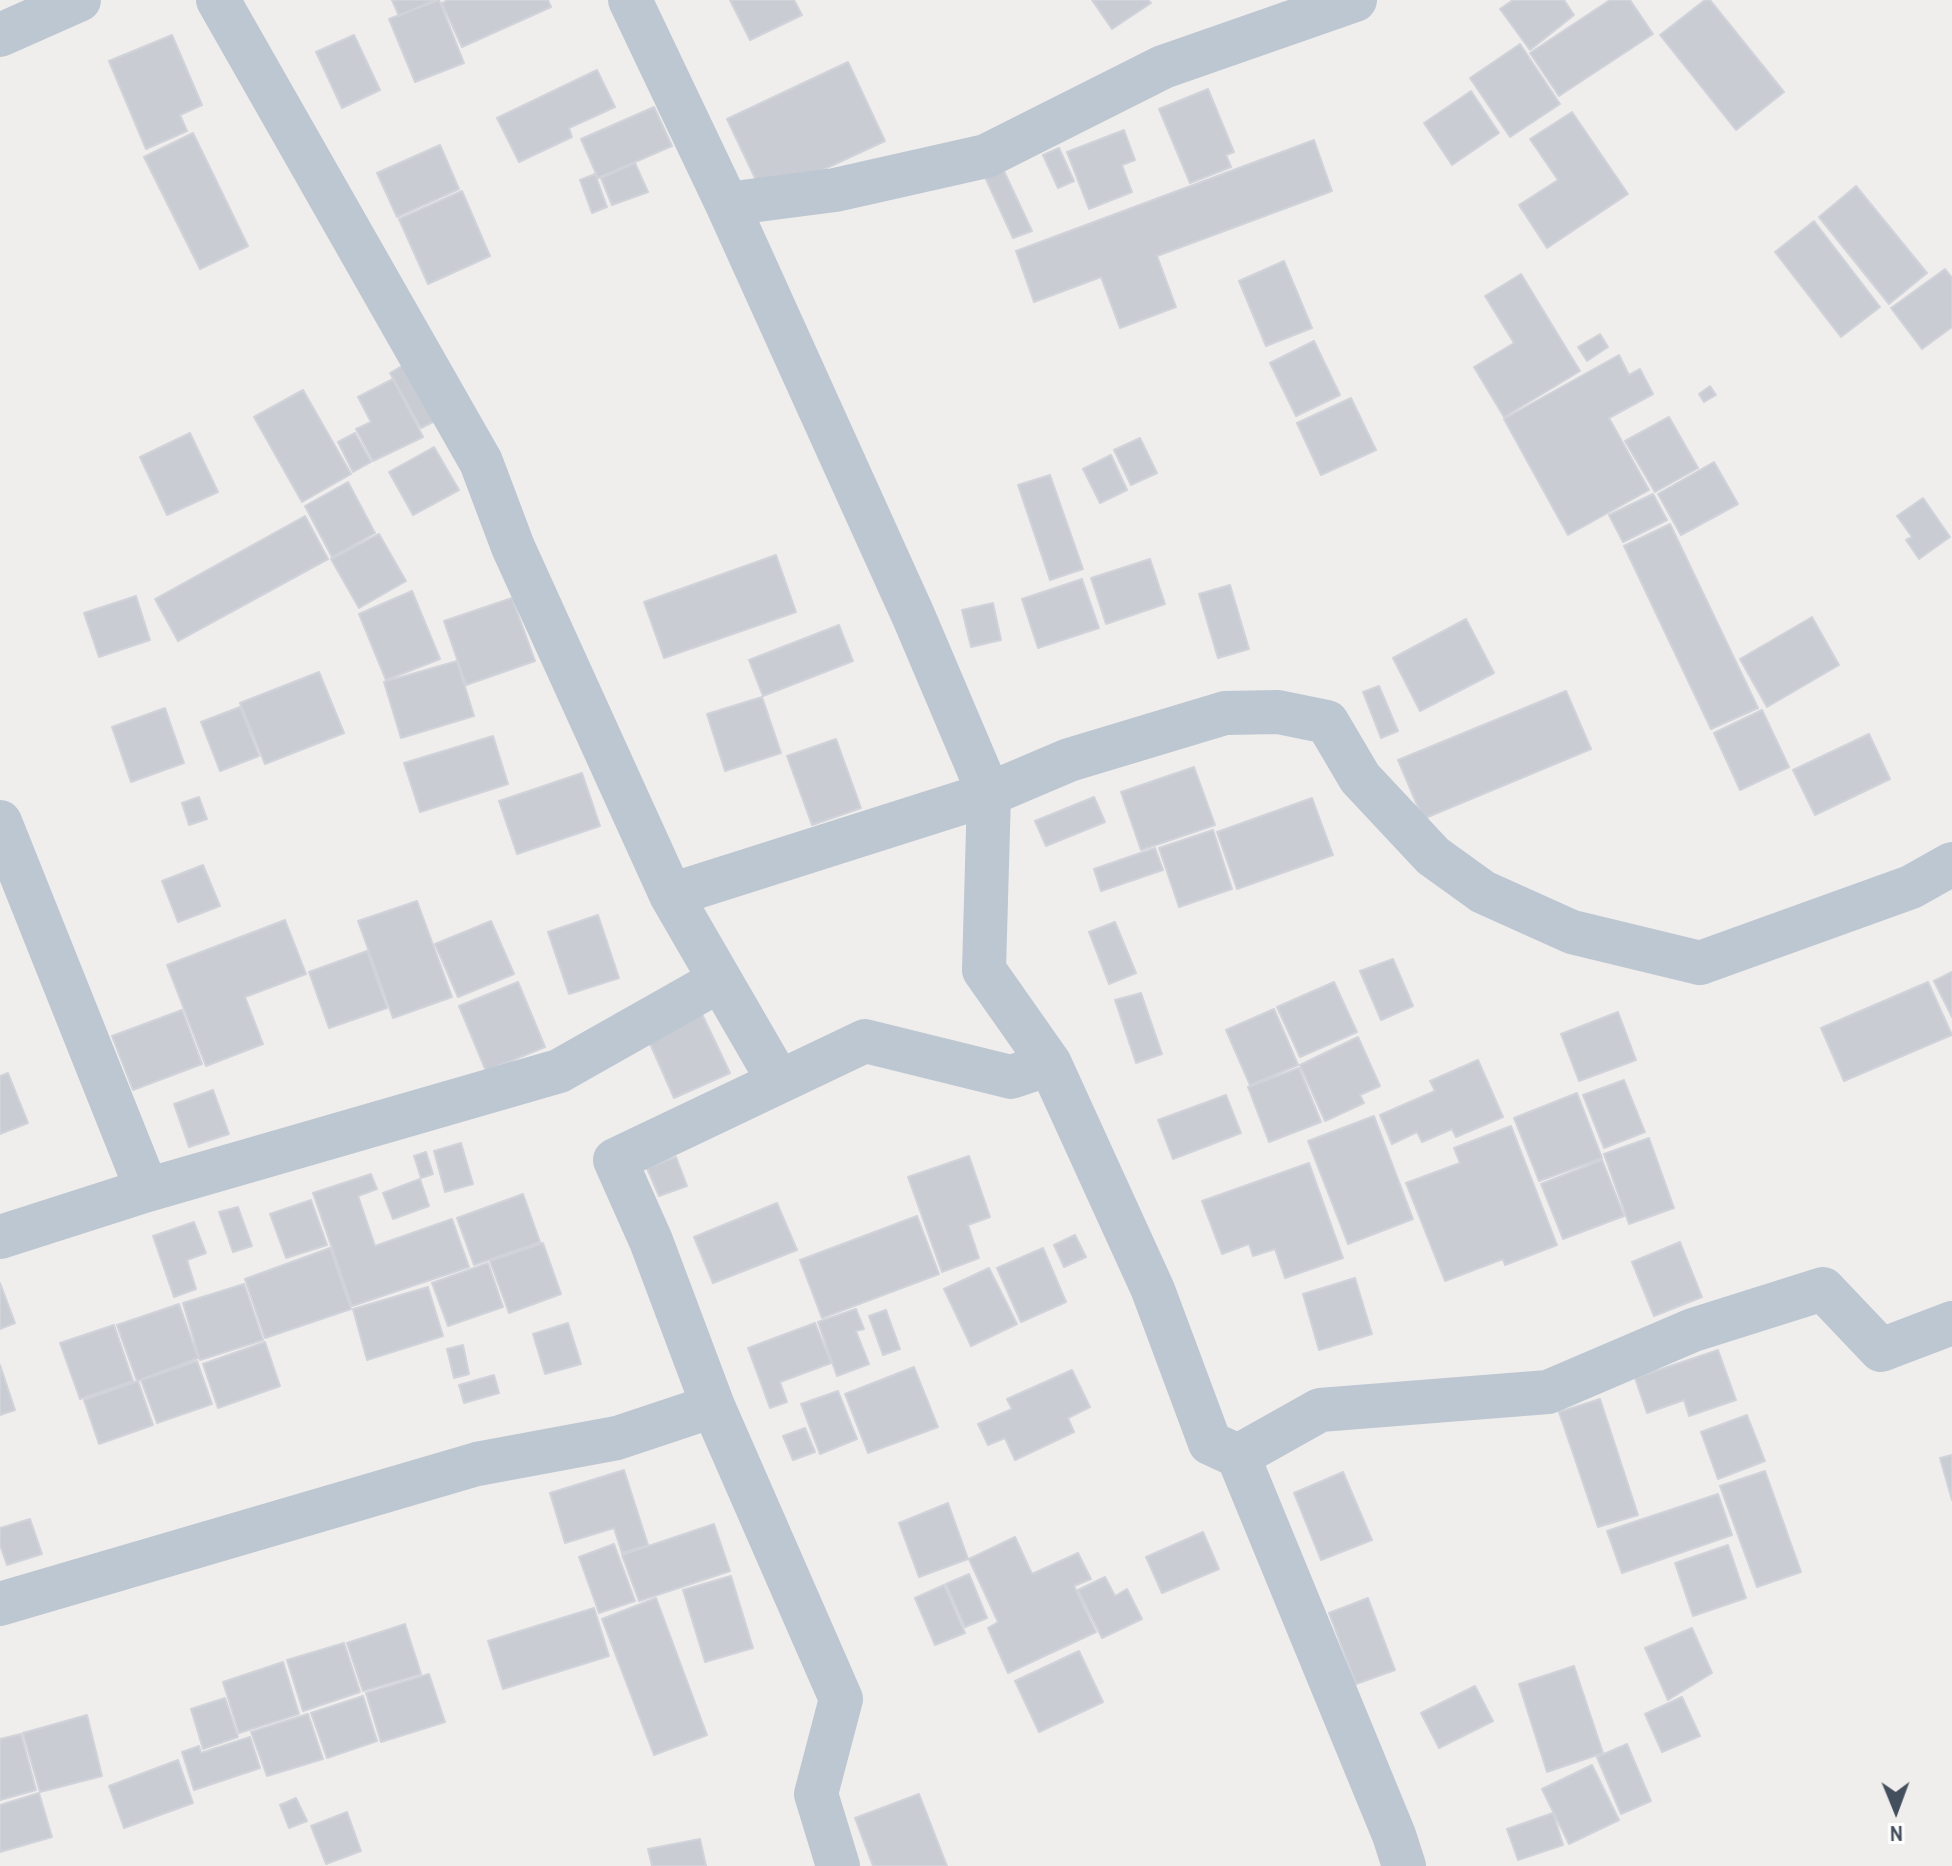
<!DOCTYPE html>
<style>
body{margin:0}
#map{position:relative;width:1952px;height:1866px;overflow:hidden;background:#f0eded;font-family:"Archivo Narrow",sans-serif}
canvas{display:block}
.north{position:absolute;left:1856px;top:1770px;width:80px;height:80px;-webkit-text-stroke:6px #fff;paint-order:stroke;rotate:179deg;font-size:22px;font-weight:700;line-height:32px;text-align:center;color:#444f5d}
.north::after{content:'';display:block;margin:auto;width:28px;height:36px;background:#444f5d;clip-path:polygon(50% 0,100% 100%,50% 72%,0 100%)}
</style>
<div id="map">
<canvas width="1952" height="1866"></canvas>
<div class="north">N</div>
</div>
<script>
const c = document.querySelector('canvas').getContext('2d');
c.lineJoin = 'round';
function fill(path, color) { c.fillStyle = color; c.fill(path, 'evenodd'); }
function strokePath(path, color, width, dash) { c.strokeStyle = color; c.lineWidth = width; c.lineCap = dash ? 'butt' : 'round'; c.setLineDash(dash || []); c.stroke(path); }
const building = new Path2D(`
 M392,0H434L399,16Z
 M439,0L464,63L415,82L389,19Z
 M448,0H548L551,7L462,47L442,3Z
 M730,0H794L802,15L750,40Z
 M1092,0H1148L1151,3L1112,29Z
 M1513,0H1564L1574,15L1530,50L1500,9Z
 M1610,0H1630L1653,34L1559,96L1530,53Z
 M1705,0H1710L1784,92L1736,130L1660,35Z
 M172,35L202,105L180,115L187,131L146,149L109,61Z
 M354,35L380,90L342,108L316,52Z
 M1520,44L1560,104L1510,137L1470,78Z
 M848,62L885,141L764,197L727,119Z
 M597,70L615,107L569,128L572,137L519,162L497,118Z
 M1208,89L1234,152L1226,155L1231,167L1190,183L1159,109Z
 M1471,91L1499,133L1452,165L1424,123Z
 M654,107L672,146L598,178L581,139Z
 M1572,112L1628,194L1547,248L1519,205L1558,180L1530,139Z
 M1124,130L1135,160L1122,165L1132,192L1089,209L1067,152Z
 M193,133L248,246L200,269L144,157Z
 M1314,140L1332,191L1157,256L1176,307L1120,328L1101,277L1034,302L1016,251Z
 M440,145L459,189L397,217L377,173Z
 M1059,148L1074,181L1058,188L1043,155Z
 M635,163L648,192L612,205L601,178Z
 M1003,169L1032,231L1013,238L985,177Z
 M595,174L607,207L592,213L580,180Z
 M1856,186L1927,273L1889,304L1819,217Z
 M462,191L490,256L428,284L399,219Z
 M1814,221L1880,307L1841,337L1775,252Z
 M1284,261L1312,328L1266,346L1239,281Z
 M1945,269L1952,278V327L1922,349L1891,308Z
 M1521,274L1580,371L1504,417L1474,367L1514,343L1485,296Z
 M1600,334L1608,347L1587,361L1578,347Z
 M1314,341L1340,395L1296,416L1270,363Z
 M1619,355L1629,375L1640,369L1653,394L1609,418L1649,490L1568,535L1504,419Z
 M407,363L439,419L421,428L390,373Z
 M393,379L423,437L373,461L356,429L371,422L358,397Z
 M1710,386L1716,395L1704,402L1699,394Z
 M303,390L351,474L302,502L254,417Z
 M1351,398L1376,450L1321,475L1297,423Z
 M1669,417L1698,468L1655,492L1625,441Z
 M190,433L218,492L167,515L140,457Z
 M355,433L371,462L353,472L338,442Z
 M1140,438L1157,473L1131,485L1114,450Z
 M434,447L459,490L413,515L389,472Z
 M1111,455L1127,490L1100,503L1083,469Z
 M1714,462L1738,504L1681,535L1658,494Z
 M1050,475L1083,569L1050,580L1018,485Z
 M348,482L375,533L332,557L305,506Z
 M1653,494L1667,520L1623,542L1609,515Z
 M1923,498L1950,537L1919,559L1906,540L1912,537L1897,516Z
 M305,516L328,559L178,641L155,599Z
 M1670,524L1758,708L1711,729L1624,546Z
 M379,534L406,581L359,608L331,559Z
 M776,555L796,612L664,658L644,602Z
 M1150,559L1165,604L1106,624L1091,578Z
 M1082,579L1099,628L1038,648L1022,599Z
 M1230,585L1249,649L1218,658L1199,594Z
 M412,591L440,659L386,680L359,614Z
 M136,596L150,640L99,657L84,613Z
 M512,598L535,661L466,685L444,621Z
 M993,603L1001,640L971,647L962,610Z
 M1812,617L1839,665L1767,707L1740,659Z
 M1466,619L1494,673L1420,711L1393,658Z
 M839,625L853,661L763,696L749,660Z
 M457,661L474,716L401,738L384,682Z
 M319,672L344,733L265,764L240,703Z
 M1379,686L1398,731L1381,738L1363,692Z
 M1566,691L1591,749L1423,819L1398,760Z
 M762,697L781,753L725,771L707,714Z
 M240,707L259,756L220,771L201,722Z
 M165,708L184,763L131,782L112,727Z
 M1762,710L1789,767L1740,790L1714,733Z
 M1869,734L1890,779L1815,815L1793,770Z
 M493,736L508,784L420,812L404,763Z
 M836,739L861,808L812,825L787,756Z
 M1194,767L1215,825L1141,850L1121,792Z
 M582,773L600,826L517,854L499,801Z
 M199,797L207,819L189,825L182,803Z
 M1094,797L1105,822L1046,846L1035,821Z
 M1312,798L1333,855L1237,889L1217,832Z
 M1213,830L1232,889L1179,907L1159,848Z
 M1155,848L1163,870L1101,891L1094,869Z
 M203,865L220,906L178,922L162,881Z
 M417,901L452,997L393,1018L358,921Z
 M598,915L619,978L569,994L548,932Z
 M285,920L306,974L245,997L263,1044L206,1066L167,965Z
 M491,921L514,974L458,997L435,944Z
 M1115,922L1136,973L1109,984L1089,932Z
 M367,951L387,1008L329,1028L309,972Z
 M1393,959L1413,1006L1381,1020L1360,971Z
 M1952,972V1017L1934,981Z
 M518,982L545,1047L486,1071L459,1006Z
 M1334,982L1357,1032L1300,1057L1277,1007Z
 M1928,982L1952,1035L1844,1081L1821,1028Z
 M1141,993L1162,1054L1136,1063L1115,1000Z
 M1274,1009L1298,1065L1250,1085L1226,1030Z
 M182,1010L202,1064L133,1090L112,1036Z
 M1618,1012L1636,1060L1579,1081L1561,1034Z
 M702,1014L730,1073L674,1098L648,1039Z
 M1358,1037L1380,1086L1360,1095L1364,1103L1325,1121L1300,1065Z
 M1478,1060L1503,1117L1456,1137L1452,1129L1422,1142L1417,1132L1392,1144L1380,1115L1435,1091L1430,1081Z
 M1299,1068L1321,1122L1269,1142L1248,1087Z
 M8,1073L28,1123L0,1134V1076Z
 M1624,1080L1645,1132L1604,1148L1583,1095Z
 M213,1090L229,1134L189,1147L174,1104Z
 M1577,1093L1602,1158L1539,1181L1514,1118Z
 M1226,1095L1241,1133L1173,1159L1158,1120Z
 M1374,1116L1413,1219L1348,1244L1308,1141Z
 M1511,1126L1557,1245L1505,1265L1503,1259L1445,1281L1406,1183L1460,1163L1454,1148Z
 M1649,1138L1674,1208L1629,1224L1604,1154Z
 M461,1143L473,1184L445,1192L434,1151Z
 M426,1152L433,1174L421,1178L414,1156Z
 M969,1156L990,1217L968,1225L979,1258L942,1272L908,1177Z
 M676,1157L687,1186L659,1196L647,1168Z
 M1602,1160L1624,1216L1563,1239L1541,1184Z
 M1309,1163L1343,1258L1285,1278L1275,1249L1253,1256L1249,1244L1222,1254L1202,1201Z
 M371,1174L377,1189L358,1196L375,1246L452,1219L469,1267L352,1306L313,1193Z
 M420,1179L429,1206L393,1219L383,1193Z
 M523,1194L540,1242L474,1265L457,1218Z
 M311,1200L327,1245L286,1258L270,1214Z
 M777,1203L797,1250L713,1283L694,1237Z
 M238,1207L252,1246L233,1252L219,1212Z
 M917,1216L939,1274L822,1318L800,1260Z
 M194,1222L206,1253L187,1260L196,1289L174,1297L153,1236Z
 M1075,1235L1086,1257L1064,1267L1054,1245Z
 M1680,1242L1702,1297L1654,1316L1632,1262Z
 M543,1243L561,1294L509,1313L490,1261Z
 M330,1248L351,1309L265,1338L245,1279Z
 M1043,1248L1066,1302L1021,1322L997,1268Z
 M488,1263L503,1307L448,1326L432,1283Z
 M989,1268L1017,1324L971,1346L944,1289Z
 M1355,1278L1372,1334L1319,1350L1303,1294Z
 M0,1283L15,1323L0,1329Z
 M244,1284L263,1340L200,1360L183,1303Z
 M428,1287L443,1336L367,1360L353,1309Z
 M179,1304L198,1358L137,1381L117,1325Z
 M856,1309L864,1329L856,1331L869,1364L837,1376L818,1322Z
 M886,1310L900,1349L883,1355L869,1316Z
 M568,1323L581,1364L545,1374L533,1334Z
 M815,1323L831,1363L780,1382L787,1402L770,1408L748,1348Z
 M114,1325L133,1381L80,1399L60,1343Z
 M265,1342L280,1386L218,1408L203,1364Z
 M463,1345L469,1374L454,1378L447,1349Z
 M1718,1350L1736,1400L1689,1416L1684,1400L1647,1413L1635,1378Z
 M197,1361L212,1404L157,1423L141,1380Z
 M0,1365L15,1410L0,1415Z
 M914,1367L938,1427L868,1453L845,1394Z
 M1072,1370L1090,1407L1068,1418L1074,1432L1015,1460L1005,1438L988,1445L978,1424L1012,1409L1007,1399Z
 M494,1375L499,1393L464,1403L459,1385Z
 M138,1381L153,1425L99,1444L84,1400Z
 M838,1391L857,1439L820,1454L801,1404Z
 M1600,1399L1638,1515L1598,1527L1559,1412Z
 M1747,1415L1765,1461L1718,1479L1701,1432Z
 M805,1428L815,1452L793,1460L783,1436Z
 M1952,1455V1500L1940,1458Z
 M624,1470L648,1545L622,1553L614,1528L565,1543L550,1493Z
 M1765,1471L1801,1572L1757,1587L1720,1486Z
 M1343,1472L1372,1540L1321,1560L1294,1493Z
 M1718,1494L1732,1535L1622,1573L1607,1531Z
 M948,1503L968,1559L919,1577L899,1523Z
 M30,1519L42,1554L7,1565L0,1545V1528Z
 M714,1524L730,1571L639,1601L622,1555Z
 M1203,1532L1219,1569L1162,1593L1146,1557Z
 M1015,1537L1032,1574L1078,1553L1091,1579L1074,1586L1096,1632L1008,1673L988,1628L998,1622L969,1559Z
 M614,1544L635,1601L599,1613L579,1557Z
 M1728,1545L1746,1598L1693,1616L1675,1563Z
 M969,1574L987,1618L965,1627L946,1584Z
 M731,1576L753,1648L705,1662L683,1590Z
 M1105,1577L1115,1596L1127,1589L1142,1619L1102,1638L1078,1590Z
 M944,1585L965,1633L935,1645L915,1598Z
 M656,1598L707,1735L654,1755L602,1619Z
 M1368,1598L1395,1670L1356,1684L1329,1613Z
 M594,1608L609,1656L503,1689L488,1641Z
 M405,1624L421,1674L363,1691L347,1643Z
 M1692,1628L1712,1673L1668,1700L1645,1648Z
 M344,1643L360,1692L303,1711L287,1660Z
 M1079,1651L1103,1702L1039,1732L1015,1681Z
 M283,1662L299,1714L239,1733L223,1682Z
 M1574,1666L1603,1753L1547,1772L1519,1684Z
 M429,1674L445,1722L381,1742L366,1693Z
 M1475,1686L1493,1721L1439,1748L1421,1713Z
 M363,1696L377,1741L327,1758L311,1713Z
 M1682,1697L1700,1736L1662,1752L1645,1714Z
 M225,1698L238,1737L203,1749L191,1709Z
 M308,1714L323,1759L267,1776L251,1732Z
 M87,1715L102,1776L40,1792L23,1733Z
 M21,1734L36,1790L0,1800V1739Z
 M250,1737L260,1768L194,1790L182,1752L199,1746L201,1753Z
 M1627,1744L1651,1801L1621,1814L1597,1757Z
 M178,1760L193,1803L124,1828L109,1786Z
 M1592,1765L1619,1820L1569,1844L1542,1789Z
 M39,1793L52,1837L0,1852V1805Z
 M919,1794L947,1866H873L855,1818Z
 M296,1798L307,1821L289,1828L280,1805Z
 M347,1812L361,1851L326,1864L311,1826Z
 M1553,1813L1563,1845L1518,1860L1507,1829Z
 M700,1839L706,1866H652L648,1849Z`);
fill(building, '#c9ccd3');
strokePath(building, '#d1d3da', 2);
strokePath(new Path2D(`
 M218,0L481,462L513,547L671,895L778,1080
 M630,0L727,204L913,615L989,794L984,970L1050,1064L1153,1290L1210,1443L1238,1456L1394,1835L1404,1866
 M0,35L79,0
 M727,204L835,190L986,156L1163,67L1355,0
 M0,822L147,1190
 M671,895L989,794L1069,760L1225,713L1278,712L1327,722L1360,778L1433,856L1483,892L1572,932L1700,963L1911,887L1952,864
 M0,1237L147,1190L559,1071L720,980
 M713,1406L841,1699L816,1794L838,1866
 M1238,1456L1320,1410L1548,1392L1693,1330L1823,1289L1881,1350L1952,1323
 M0,1604L477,1464L617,1438L713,1406L651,1241L615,1160L865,1041L1011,1077L1050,1064`), '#bcc7d1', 44);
</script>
